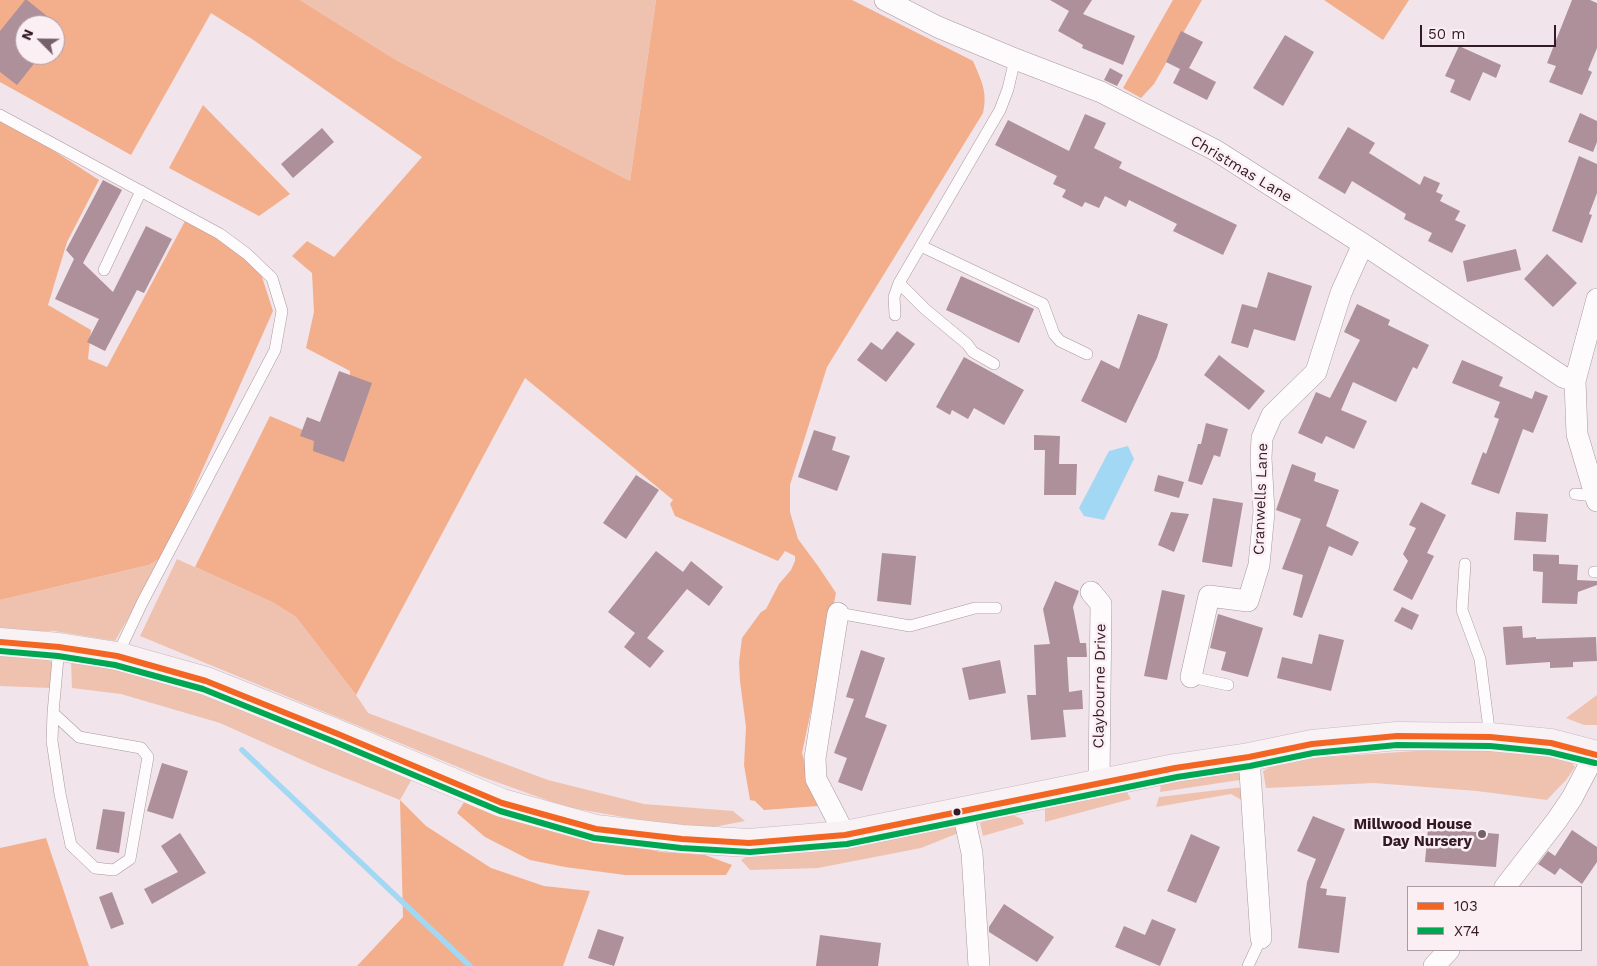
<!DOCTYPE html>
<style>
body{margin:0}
#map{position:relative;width:1597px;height:966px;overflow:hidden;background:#f1e4ea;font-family:"Work Sans",sans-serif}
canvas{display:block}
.legend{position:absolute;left:1407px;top:886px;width:175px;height:65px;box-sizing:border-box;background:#fceff4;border:1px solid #ab9aa2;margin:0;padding:6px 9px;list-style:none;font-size:15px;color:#321b26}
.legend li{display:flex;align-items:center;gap:10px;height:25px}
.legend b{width:25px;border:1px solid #ab9aa2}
.north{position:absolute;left:15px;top:15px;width:50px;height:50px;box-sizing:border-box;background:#fceff4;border:1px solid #ab9aa2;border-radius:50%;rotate:293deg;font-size:14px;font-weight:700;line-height:20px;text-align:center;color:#321b26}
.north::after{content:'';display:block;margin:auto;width:18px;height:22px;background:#75616b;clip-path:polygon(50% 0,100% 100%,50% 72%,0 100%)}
.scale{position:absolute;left:1420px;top:25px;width:136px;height:22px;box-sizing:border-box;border:2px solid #321b26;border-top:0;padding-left:6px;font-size:15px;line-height:18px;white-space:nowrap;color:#321b26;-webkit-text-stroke:4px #fceff4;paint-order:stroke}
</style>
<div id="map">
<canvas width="1597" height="966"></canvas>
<ul class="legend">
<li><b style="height:6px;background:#f26522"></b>103</li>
<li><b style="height:6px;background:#00a651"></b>X74</li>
</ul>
<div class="north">N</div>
<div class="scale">50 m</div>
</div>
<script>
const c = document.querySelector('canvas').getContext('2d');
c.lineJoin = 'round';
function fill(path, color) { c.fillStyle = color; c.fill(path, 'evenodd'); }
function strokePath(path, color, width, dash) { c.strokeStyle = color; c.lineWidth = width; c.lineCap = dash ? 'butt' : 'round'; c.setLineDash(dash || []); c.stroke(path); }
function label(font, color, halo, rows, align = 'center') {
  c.font = font + ' "Work Sans",sans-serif'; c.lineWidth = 5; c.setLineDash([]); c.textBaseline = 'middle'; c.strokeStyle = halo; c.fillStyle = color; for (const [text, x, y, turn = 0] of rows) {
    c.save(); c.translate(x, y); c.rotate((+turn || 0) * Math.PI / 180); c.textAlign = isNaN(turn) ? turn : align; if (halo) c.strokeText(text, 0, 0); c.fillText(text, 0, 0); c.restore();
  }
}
fill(new Path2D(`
 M300,0H656L630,181L396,60Z
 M164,556L115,641L54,631H0V600L149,565Z
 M177,559L272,602L296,617L356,695L368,713L548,780L644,804L733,811L745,821L698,830L566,807L480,776L140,636Z
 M0,654L46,657L54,665L51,688L0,686Z
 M71,661L134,671L221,696L412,779L400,800L318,767L220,723L121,694L72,688Z
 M1597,695V725H1584L1566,718Z
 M1474,747L1567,757L1575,767L1566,780L1547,800L1477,791L1374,783L1266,788L1263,771L1284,760Z
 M1241,769L1246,779L1160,792L1161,781Z
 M1244,787L1245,802L1231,794L1156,807L1159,797Z
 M1126,791L1131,799L1045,822V809L1065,803Z
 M1010,814L1022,819L1024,824L983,836L980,823Z
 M956,827L961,832L921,848L818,868L750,870L741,860L750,855L787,854Z`), '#efc2b0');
fill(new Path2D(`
 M0,0H300L396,60L630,181L656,0H852L973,61C981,80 988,92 983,113L827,367L790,485V512L798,539L818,566L836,593L802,753L818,806L764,810L755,801L750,800L744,765L746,727L740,681L739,662L742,638L761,612L766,609L779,584L791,570L795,561V556L785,551L778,561L675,516L670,504L673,500L525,378L356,695L296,617L272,602L195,567L270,416L322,438L350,382V371L306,348L314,312L312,273L292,256L307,241L334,257L422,157L252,39L211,13L131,155L0,82ZM25,25H55V55H25Z
 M1173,0H1202L1154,84L1141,98L1123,88Z
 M1324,0H1409L1383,40Z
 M203,105L290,194L259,216L169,168Z
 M0,119L11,123L99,180L67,242L48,305L91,330L88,359L107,367L185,221L254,252L273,311L164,556L149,565L0,600Z
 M467,798L576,834L661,852L705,855L732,865L726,875H625L565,867L530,860L485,837L457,813Z
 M400,800L426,826L491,868L544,886L590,891L563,966H357L403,917Z
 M46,838L89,966H0V848Z`), '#f3af8c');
fill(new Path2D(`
 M1128,446L1134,459L1104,520L1084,516L1079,508L1109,451Z`), '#a3d8f4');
strokePath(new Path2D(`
 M242,750L470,966`), '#a3d8f4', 5.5);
fill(new Path2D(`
 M25,0H27L58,25H25V55H41L17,85L0,72V31Z
 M1050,0H1092L1083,14L1135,36L1123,65L1082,48L1083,45L1058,31L1069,11Z
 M1572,0H1590L1597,3V48L1588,70L1592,72L1582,95L1549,82L1556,66L1547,63Z
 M1181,31L1203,42L1189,68L1216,82L1207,100L1173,83L1180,69L1166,62Z
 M1285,35L1314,52L1283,106L1253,88Z
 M1459,46L1501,65L1496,78L1483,72L1470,101L1450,92L1455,80L1445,76Z
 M1110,68L1123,75L1117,86L1104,80Z
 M1580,113L1597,121V142L1593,152L1568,142Z
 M1085,114L1106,123L1094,148L1122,162L1119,168L1237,225L1223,255L1173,231L1177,224L1129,200L1126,207L1105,196L1099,208L1085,202L1082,207L1062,197L1066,190L1053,184L1057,176L995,145L1008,120L1069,151Z
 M1348,127L1375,143L1369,153L1420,185L1424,176L1440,183L1436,192L1443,195L1440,201L1460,211L1455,220L1466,225L1452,253L1428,241L1432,233L1404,219L1406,214L1352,181L1345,194L1318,178Z
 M322,128L334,142L293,178L281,164Z
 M1579,156L1597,164V193L1589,214L1592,215L1582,243L1552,231Z
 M103,180L122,190L83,263L113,292L146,226L172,239L144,293L137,290L105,351L87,342L99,319L55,299L74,259L66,250Z
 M1516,249L1521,270L1467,282L1463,261Z
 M1547,254L1577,283L1553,307L1524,279Z
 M1268,272L1312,286L1295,341L1254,329L1248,348L1231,343L1242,304L1257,308Z
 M961,276L1034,309L1019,343L946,310Z
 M1357,304L1390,320L1388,325L1429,345L1417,369L1413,367L1396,402L1353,382L1341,410L1367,421L1354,449L1326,436L1322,444L1298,433L1316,392L1330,398L1360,340L1344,332Z
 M1138,314L1168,324L1157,358L1126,423L1081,401L1101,360L1119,369Z
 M897,331L915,344L886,382L857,360L871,342L882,350Z
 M1219,355L1265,391L1249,410L1204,375Z
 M964,357L1024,390L1004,425L974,408L968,419L952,410L950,415L936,407Z
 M1462,360L1503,377L1499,386L1532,399L1535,391L1548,396L1533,433L1523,429L1499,494L1471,484L1483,452L1486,454L1499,419L1494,417L1500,402L1452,383Z
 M339,371L372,383L344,462L313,451L314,441L300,436L307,417L320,422Z
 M1206,423L1228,429L1220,457L1214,455L1202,485L1188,481L1198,444H1201Z
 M814,430L836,437L832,450L850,456L837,491L798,477Z
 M1034,435L1060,436L1059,464H1077L1076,495H1044L1045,450H1034Z
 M1292,464L1316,473L1314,481L1339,490L1326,526L1359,542L1352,556L1329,546L1302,618L1293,615L1303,575L1282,569L1301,519L1276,510Z
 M636,475L659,490L626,539L603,523Z
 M1158,475L1184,482L1179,498L1154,491Z
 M1213,498L1243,503L1232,567L1202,562Z
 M1421,502L1446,515L1427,553L1434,556L1412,600L1393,590L1408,561L1403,554L1416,528L1409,525Z
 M1171,512L1189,514L1174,552L1158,545Z
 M1516,512L1548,514L1546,542L1514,540Z
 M656,551L683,572L691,561L723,587L709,606L687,589L647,638L664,651L650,668L624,647L635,633L608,612Z
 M882,553L916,556L911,605L877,601Z
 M1533,554L1559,555V564L1578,565L1577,580L1597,581V585L1578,592L1577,604L1542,603L1543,572L1533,571Z
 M1055,581L1079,591L1073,607L1080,643H1086L1087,657H1067L1069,692L1082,690L1083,709L1063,710L1066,737L1031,740L1027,695H1036L1034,645L1050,644L1043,609Z
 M1162,590L1185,595L1167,680L1144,676Z
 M1402,607L1419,615L1412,630L1394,621Z
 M1218,614L1263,628L1248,677L1221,670L1226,652L1210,648Z
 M1522,626L1523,638L1536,637V639L1596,637L1597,661L1573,662V667L1550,668V662L1506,665L1503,627Z
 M1319,634L1344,640L1331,691L1277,678L1282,657L1312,664Z
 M861,650L885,658L865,717L887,725L862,791L838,782L847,758L834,753L854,699L846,697Z
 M1000,660L1006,693L969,700L962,668Z
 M162,763L188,771L173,819L147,811Z
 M103,809L125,812L119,853L96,849Z
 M1313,816L1345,829L1320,888L1327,889L1326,895L1346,897L1339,953L1298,948L1307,882L1316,859L1297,851Z
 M1428,828L1499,834L1496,867L1425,862Z
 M1572,830L1597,847V862L1582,884L1560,868L1555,875L1538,864L1548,851L1555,856Z
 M180,833L206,873L152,904L144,889L178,872L161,846Z
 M1191,834L1220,847L1196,903L1167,891Z
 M112,892L124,924L111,929L99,897Z
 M1004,904L1054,937L1037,962L989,932V927Z
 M1152,919L1176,929L1160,966L1115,947L1124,926L1145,935Z
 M598,929L624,937L614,966L588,958Z
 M820,935L881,943L878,966H816Z`), '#ad9099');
const lane = new Path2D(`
 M0,115L220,234L247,254L272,278L282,311L275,350L142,603L117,656
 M921,246L1043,304L1054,334L1060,341L1087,354
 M104,270L141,191
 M899,283L925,309L967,344L973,352L994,364
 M895,315L894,297L899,283L1000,110L1008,89L1015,59
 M1575,494L1595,496
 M1465,564L1462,610L1480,659L1490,737
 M1594,572H1597
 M838,613L910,626L975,608H996
 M1191,677L1228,685
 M53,713L52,741L60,794L71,845L95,868L114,870L130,859L148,757L141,748L79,737L53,713L59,647
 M1248,966L1261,938`);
const street = new Path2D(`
 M885,0L938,27L1010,57L1101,92L1215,150L1363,244L1563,377L1575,381
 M1597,299L1575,381L1577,434L1597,501
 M1091,592L1101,604L1099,784
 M838,613L815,758L816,779L845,835
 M1191,677L1209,596L1248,601L1259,565L1264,512L1261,458L1262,438L1272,415L1316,372L1341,293L1363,244
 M1249,757L1261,938
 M963,812L972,853L979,966
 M1505,887L1557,820L1572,798L1595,754
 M1434,966L1449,950`);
const primary = new Path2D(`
 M0,642L59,647L117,656L206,681L338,734L502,803L596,829L682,839L749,843L845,835L1175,768L1249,757L1312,744L1397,736L1490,737L1551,743L1597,755`);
strokePath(lane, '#a8989f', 12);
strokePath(street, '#a8989f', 22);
strokePath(primary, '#c7b9c0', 29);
strokePath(lane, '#fdfbfc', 11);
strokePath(street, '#fdfbfc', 21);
strokePath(primary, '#f8f2f5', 28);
strokePath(new Path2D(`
 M0,642L59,647L117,656L206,681L338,734L502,803L596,829L682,839L749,843L845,835L1175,768L1249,757L1312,744L1397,736L1490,737L1551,743L1597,755`), '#f26522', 6);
strokePath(new Path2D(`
 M0,651L58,656L115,665L203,689L335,742L500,811L594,838L681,848L750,852L847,844L1177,777L1250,766L1313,753L1397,745L1490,746L1549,752L1595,763`), '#00a651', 6);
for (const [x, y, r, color] of [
 [957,812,4.5,"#321b26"],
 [1482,834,5,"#75616b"]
]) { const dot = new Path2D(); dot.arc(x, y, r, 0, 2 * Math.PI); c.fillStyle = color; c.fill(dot); strokePath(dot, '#fceff4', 2); }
label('15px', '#321b26', '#fceff4', [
 ["Christmas Lane",1241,169,31],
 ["Cranwells Lane",1261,499,-88],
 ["Claybourne Drive",1100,686,-89]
]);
label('bold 15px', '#321b26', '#fceff4', [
 ["Millwood House",1472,825],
 ["Day Nursery",1472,842]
], 'right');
</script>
